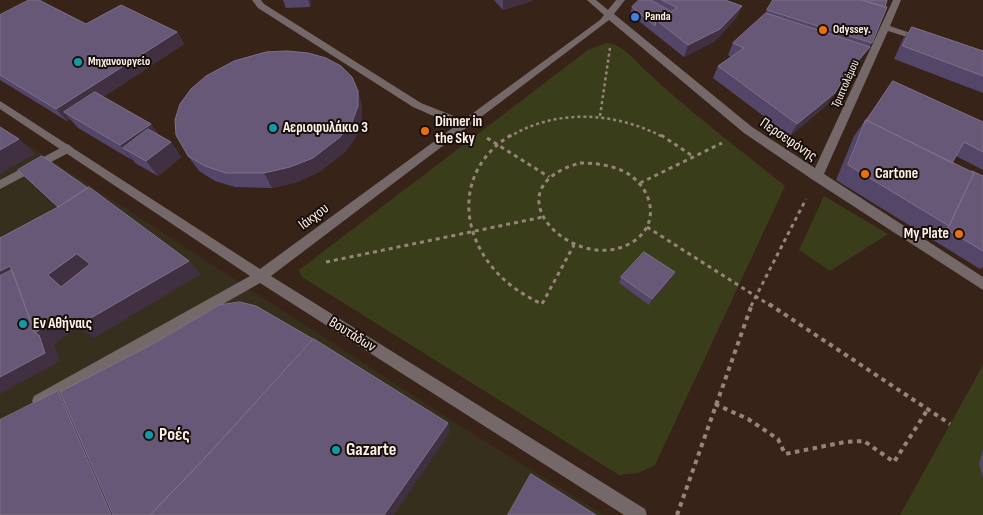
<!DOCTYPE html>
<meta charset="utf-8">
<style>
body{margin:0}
canvas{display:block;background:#372318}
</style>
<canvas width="983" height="515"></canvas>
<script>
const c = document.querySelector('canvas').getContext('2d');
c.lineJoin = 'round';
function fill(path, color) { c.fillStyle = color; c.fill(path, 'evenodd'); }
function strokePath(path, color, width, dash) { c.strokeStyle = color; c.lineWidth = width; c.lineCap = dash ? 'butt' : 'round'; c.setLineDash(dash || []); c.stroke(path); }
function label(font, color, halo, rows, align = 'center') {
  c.font = font + ' "Sofia Sans Condensed",sans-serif'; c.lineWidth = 4; c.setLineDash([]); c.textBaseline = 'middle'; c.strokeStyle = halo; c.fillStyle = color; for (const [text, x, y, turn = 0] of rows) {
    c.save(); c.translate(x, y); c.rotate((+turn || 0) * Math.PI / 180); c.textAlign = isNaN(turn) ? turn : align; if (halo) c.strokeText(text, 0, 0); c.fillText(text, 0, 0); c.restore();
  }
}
fill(new Path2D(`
 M0,127L457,424L604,515H0Z`), '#372f1e');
fill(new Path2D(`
 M606,43C622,43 635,61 646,71C690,112 738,148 785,186L655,465L638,473L619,475L302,277L299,270L588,50Z
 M824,196L888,234L830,271L799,250Z
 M983,365V515H900Z`), '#3a3d1a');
strokePath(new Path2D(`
 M600,116L610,48
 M509,137C557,108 615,112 663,137`), '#96847b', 2.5, [3, 3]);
strokePath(new Path2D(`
 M511,135C461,165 456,224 493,268C506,284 523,295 542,304L574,245
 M661,135L694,157
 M487,138L549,177
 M580,163C595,163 611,165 625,172C654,188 662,227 629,244C573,274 487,189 580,163Z
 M640,183L722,143
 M647,227L771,306
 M326,262L543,217
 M751,306L806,199`), '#96847b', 3, [4, 4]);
strokePath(new Path2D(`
 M769,304L950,424
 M715,404L748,419L778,439L785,454L845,442L864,441L894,462L928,409
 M677,515L752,304`), '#96847b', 4, [4.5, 4.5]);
fill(new Path2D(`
 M252,0H261L264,4L421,103L469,122L470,125L469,128H461L413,107L258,8Z
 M68,144L73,148L72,151L0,189V180Z`), '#756868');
fill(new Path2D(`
 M587,0H596L608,10L616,0H625L614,14L752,127L815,168L893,0H901L890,26L928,39L923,42L888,31L824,174L983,277V290L813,180L744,133L609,20L271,276L645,509L647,515H624L260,283L44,406L39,408L34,406L32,401L34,396L250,276L0,109V101L260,269L600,20L604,15Z`), '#756868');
fill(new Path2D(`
 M283,0H311L310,7L286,8Z
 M494,0H532V1L503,10Z
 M639,0H725L742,6L736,18L715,41L684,57L630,14L632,7Z
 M767,10L872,43L861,59L841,82L827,105L790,136L713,78L718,66L731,57L728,55L733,43L766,13Z
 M0,15L86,24L177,32L184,44L103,97L151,124L159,136L171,142L181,157L158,176L135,163L133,160H132L78,128L70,119L67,121L0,80Z
 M912,27L983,51V93L894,59L903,39Z
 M893,81L983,122V170L956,156L952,163L971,172L983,176V267L980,269L836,180L854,136Z
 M358,91L362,106V121L356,137L345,152L319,172L297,182L272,188L235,187L215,181L199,171L188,156Z
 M675,272L672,278L649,305L619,283L621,277Z
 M983,449V478L979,464Z`), '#544668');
fill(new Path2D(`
 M308,0H311L310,7Z
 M503,0H532V1L503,10Z
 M742,6L736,18L715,41L684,57L688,45Z
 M177,32L184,44L72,117L64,112L70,119L67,121L56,109Z
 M870,47L861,59L838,85L847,73Z
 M358,91L362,106V121L356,137L345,152L319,172L297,182L272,188L264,173Z
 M835,93L827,105L790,136L797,124Z
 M151,124L162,139L123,148L133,160H132L120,145Z
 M19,139L35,154L0,174V150Z
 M171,142L181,157L158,176L146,161Z
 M77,254L93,267L61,287L48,275Z
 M189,261L201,274L94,338L78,327L54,344L60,361L0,394V271L10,266L61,314Z
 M675,272L672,278L649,305L652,299Z
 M58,391L79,401L130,515H111Z
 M448,423L450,432L394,515H384Z`), '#413042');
const building = new Path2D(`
 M29,0H39L86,24L121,5L177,32L56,109L0,75V15Z
 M639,0H651L672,12L656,20L655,26L632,7Z
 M662,0H725L742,6L720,29L688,45L656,20L677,8Z
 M773,0H862L887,7L872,43L767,10Z
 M862,0H887L885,7Z
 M766,13L870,47L847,73L835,93L797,124L718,66L744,48L733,43Z
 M912,27L983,51V76L903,46Z
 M288,51L308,53L326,58L341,66L352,77L358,91V106L352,122L340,137L313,158L290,167L264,173H226L205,166L188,156L176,135L175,120L180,104L191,89L206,76L234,61L266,52Z
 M893,81L983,122V152L964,142L952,163L866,120L864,124Z
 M95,92L151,124L120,145L64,112Z
 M866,120L974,173L949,226L848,165Z
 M0,127L19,139L0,150Z
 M148,129L171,142L146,161L123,148Z
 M42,156L88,188L58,207L18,170Z
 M972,171L983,176V251L946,229L949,226L974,173L972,172Z
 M89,187L189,261L77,326L61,314L35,333L10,266L0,271V238L58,207ZM77,254L90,264L61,287L48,275Z
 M644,252L675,272L652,299L621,277Z
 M12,270L35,333L39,335L45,353L0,377V276Z
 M240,302L256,306L313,339L203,460L150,515H113L60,392L153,344L219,305Z
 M314,339L448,423L384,515H150L203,460Z
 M58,391L111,515H0V420Z
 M531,474L596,515H508Z`);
fill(building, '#665876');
strokePath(building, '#7e7088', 1);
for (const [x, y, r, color] of [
 [635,17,5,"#3f7fe0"],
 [823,30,5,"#e8710a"],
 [78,62,5,"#0f9aa8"],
 [273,128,5,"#0f9aa8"],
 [425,131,5,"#e8710a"],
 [865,174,5,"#e8710a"],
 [959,234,5,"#e8710a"],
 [23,324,5,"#0f9aa8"],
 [149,435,5,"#0f9aa8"],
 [336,450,5,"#0f9aa8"]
]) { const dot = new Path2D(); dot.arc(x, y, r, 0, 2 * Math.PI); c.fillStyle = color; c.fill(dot); strokePath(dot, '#180f0a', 2); }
label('bold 12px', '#fff0e9', '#180f0a', [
 ["Panda",645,17],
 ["Odyssey.",833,30],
 ["Μηχανουργείο",88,62]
], 'left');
label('12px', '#fff0e9', '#180f0a', [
 ["Τριπτολέμου",846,84,-66]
]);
label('bold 15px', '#fff0e9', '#180f0a', [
 ["Dinner in",435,122],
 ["the Sky",435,139],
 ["Αεριοφυλάκιο 3",283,128],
 ["Cartone",875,174],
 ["My Plate",949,234,"right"],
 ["Εν Αθήναις",33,324]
], 'left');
label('15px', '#fff0e9', '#180f0a', [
 ["Περσεφόνης",788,140,34],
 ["Ιάκχου",314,217,-37],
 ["Βουτάδων",352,335,32]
]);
label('bold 18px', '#fff0e9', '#180f0a', [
 ["Ροές",159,435],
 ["Gazarte",346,450]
], 'left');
</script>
